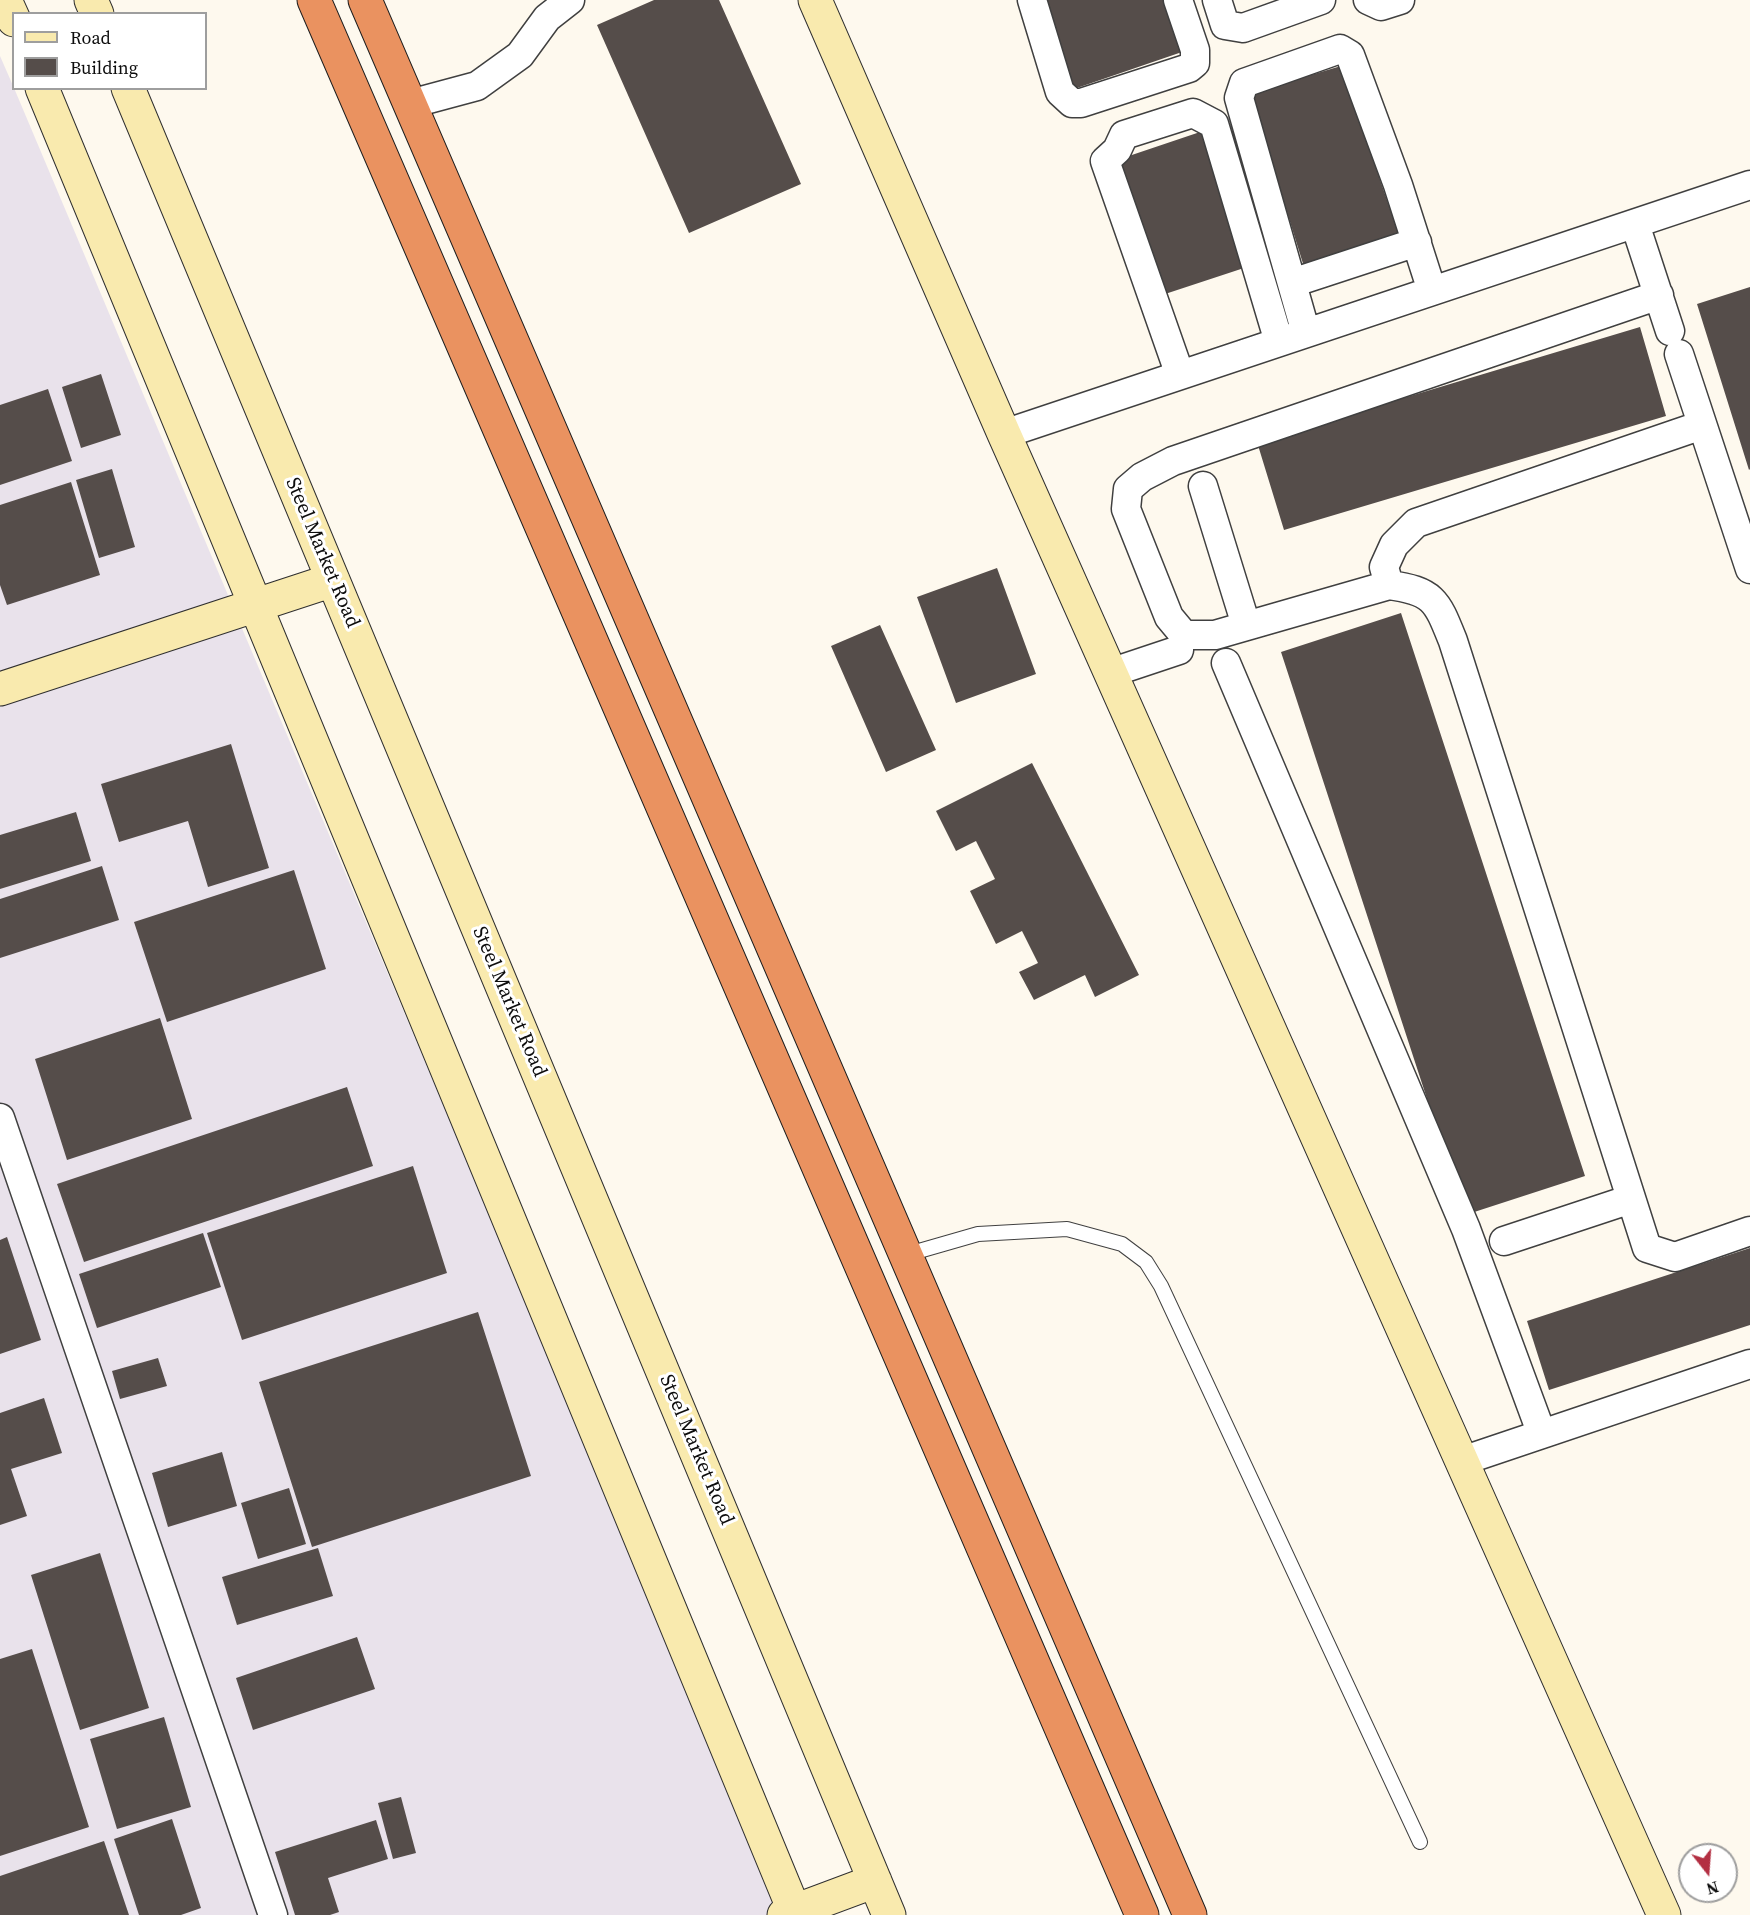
<!DOCTYPE html>
<style>
body{margin:0}
#map{position:relative;width:1750px;height:1915px;overflow:hidden;background:#fef9ee;font-family:"Source Serif 4",serif}
canvas{display:block}
.legend{position:absolute;left:12px;top:12px;width:195px;height:78px;box-sizing:border-box;background:#fff;border:2px solid #9e9e9e;margin:0;padding:8px 10px;list-style:none;font-size:18px;color:#0d0d0d}
.legend li{display:flex;align-items:center;gap:12px;height:30px}
.legend b{width:30px;border:2px solid #9e9e9e}
.north{position:absolute;left:1678px;top:1843px;width:60px;height:60px;box-sizing:border-box;background:#fff;border:2px solid #9e9e9e;border-radius:50%;rotate:163deg;font-size:16px;font-weight:700;line-height:24px;text-align:center;color:#0d0d0d}
.north::after{content:'';display:block;margin:auto;width:21px;height:27px;background:#b32f42;clip-path:polygon(50% 0,100% 100%,50% 72%,0 100%)}
</style>
<div id="map">
<canvas width="1750" height="1915"></canvas>
<ul class="legend">
<li><b style="height:8px;background:#f9eaae"></b>Road</li>
<li><b style="height:16px;background:#554d4a"></b>Building</li>
</ul>
<div class="north">N</div>
</div>
<script>
const c = document.querySelector('canvas').getContext('2d');
c.lineJoin = 'round';
function fill(path, color) { c.fillStyle = color; c.fill(path, 'evenodd'); }
function strokePath(path, color, width, dash) { c.strokeStyle = color; c.lineWidth = width; c.lineCap = dash ? 'butt' : 'round'; c.setLineDash(dash || []); c.stroke(path); }
function label(font, color, halo, rows, align = 'center') {
  c.font = font + ' "Source Serif 4",serif'; c.lineWidth = 6; c.setLineDash([]); c.textBaseline = 'middle'; c.strokeStyle = halo; c.fillStyle = color; for (const [text, x, y, turn = 0] of rows) {
    c.save(); c.translate(x, y); c.rotate((+turn || 0) * Math.PI / 180); c.textAlign = isNaN(turn) ? turn : align; if (halo) c.strokeText(text, 0, 0); c.fillText(text, 0, 0); c.restore();
  }
}
fill(new Path2D(`
 M0,56L14,88L785,1915H0Z`), '#e9e2eb');
fill(new Path2D(`
 M654,0H719L801,184L689,233L597,25Z
 M1044,0H1165L1182,52L1074,89Z
 M1341,66L1399,235L1305,270L1250,93Z
 M1203,131L1247,267L1159,296L1114,161Z
 M1750,287V469L1749,470L1697,304Z
 M1640,327L1666,416L1284,530L1257,442Z
 M101,374L121,435L81,448L62,387Z
 M48,389L72,461L0,485V405Z
 M112,469L135,547L99,558L76,480Z
 M71,482L100,575L7,605L0,585V505Z
 M997,568L1036,674L956,703L917,597Z
 M1401,613L1585,1176L1465,1215L1281,652Z
 M880,625L936,750L886,772L831,646Z
 M231,744L269,868L208,887L188,821L119,842L101,784Z
 M1032,763L1139,975L1095,997L1085,975L1034,1000L1019,972L1038,963L1022,931L996,944L970,891L995,879L976,841L956,851L936,811Z
 M76,812L91,861L0,889V835Z
 M102,866L119,920L0,958V899Z
 M294,870L326,969L167,1022L134,922Z
 M160,1018L192,1119L67,1160L35,1059Z
 M347,1087L373,1166L84,1262L57,1184Z
 M413,1166L447,1273L242,1340L207,1233Z
 M203,1233L221,1287L97,1328L79,1274Z
 M7,1237L41,1340L0,1354V1240Z
 M1750,1248V1325L1549,1390L1527,1321Z
 M478,1312L531,1476L312,1547L259,1382Z
 M158,1358L167,1386L120,1399L112,1371Z
 M44,1398L62,1453L11,1469L27,1516L0,1525V1413Z
 M222,1452L237,1506L168,1527L152,1473Z
 M289,1488L306,1544L258,1559L241,1503Z
 M318,1548L333,1596L237,1625L222,1577Z
 M100,1553L149,1708L80,1730L31,1575Z
 M357,1637L375,1689L253,1730L236,1678Z
 M32,1649L89,1827L0,1856V1659Z
 M164,1717L191,1807L117,1829L90,1739Z
 M401,1797L416,1853L393,1859L378,1803Z
 M172,1819L201,1908L181,1915H139L114,1839Z
 M376,1820L388,1859L328,1878L339,1912L330,1915H295L275,1852Z
 M104,1841L129,1915H0V1876Z`), '#554d4a');
const lane = new Path2D(`
 M905,1255L978,1234L1067,1229L1122,1244L1146,1262L1161,1286L1420,1842`);
const street = new Path2D(`
 M1032,0L1060,92L1072,103H1081L1189,68L1195,63V50L1178,0
 M1217,0L1225,25L1243,28L1321,0
 M1368,0L1381,6L1400,0
 M410,104L477,86L520,55L547,18L570,0
 M1635,224L1670,331
 M1292,283L1417,242
 M1659,295L1173,461L1142,477L1128,489L1126,509L1169,617L1184,635H1215L1389,585C1434,591 1437,601 1453,641L1647,1248L1675,1257L1750,1231
 M1306,333L1239,98L1244,83L1340,49L1350,55L1398,185L1432,291
 M1679,354L1750,569
 M1180,375L1105,161L1117,150L1124,135L1193,113L1214,124L1279,342
 M1004,434L1750,185
 M1203,486L1246,625
 M1389,585L1384,567L1394,545L1416,523L1702,425
 M1226,663L1466,1229L1541,1432
 M1110,673L1179,650
 M0,1118L273,1915
 M1504,1241L1631,1199
 M1462,1461L1750,1364`);
const secondary = new Path2D(`
 M5,0L14,20
 M91,0L97,14
 M815,0L1004,434L1664,1915
 M42,88L796,1915
 M128,88L889,1915
 M0,689L333,580
 M784,1915L875,1881`);
const highway = new Path2D(`
 M314,0L1142,1915
 M365,0L1190,1915`);
strokePath(lane, '#404040', 16);
strokePath(street, '#404040', 31);
strokePath(secondary, '#2f2f2f', 35);
strokePath(highway, '#1e1e1e', 35);
strokePath(lane, '#fff', 14);
strokePath(street, '#fff', 28);
strokePath(secondary, '#f9eaae', 33);
strokePath(highway, '#ea9260', 33);
label('20px', '#0d0d0d', '#fff', [
 ["Steel Market Road",322,553,67],
 ["Steel Market Road",509,1002,67],
 ["Steel Market Road",696,1450,67]
]);
</script>
